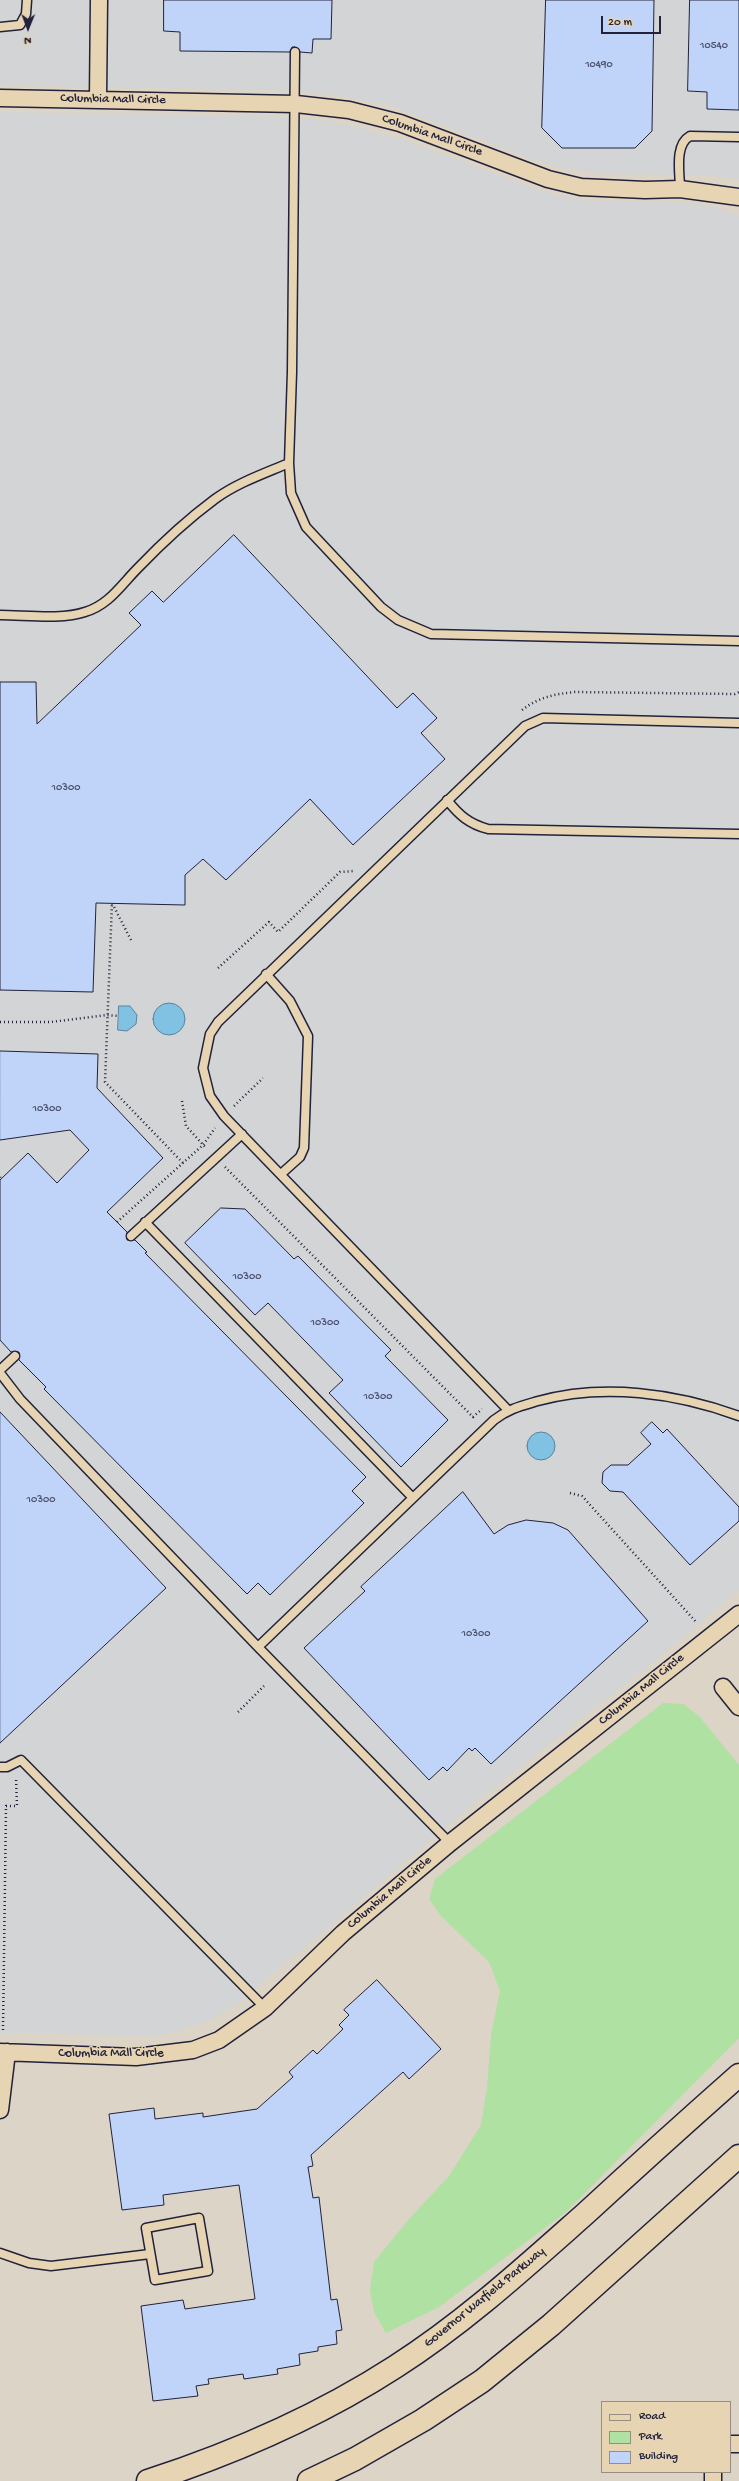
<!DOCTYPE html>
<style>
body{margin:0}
#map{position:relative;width:739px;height:2481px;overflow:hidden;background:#dbd4c7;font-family:"Gochi Hand",sans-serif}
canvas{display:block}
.legend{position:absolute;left:601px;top:2401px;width:130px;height:72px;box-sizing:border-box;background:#e7d4b2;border:1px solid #988d82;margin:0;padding:5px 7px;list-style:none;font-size:12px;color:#22223b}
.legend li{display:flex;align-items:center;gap:8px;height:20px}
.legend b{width:20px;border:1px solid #988d82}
.north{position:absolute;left:8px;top:8px;width:40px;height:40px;-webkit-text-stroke:3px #e7d4b2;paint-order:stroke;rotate:181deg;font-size:11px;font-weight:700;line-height:16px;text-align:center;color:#22223b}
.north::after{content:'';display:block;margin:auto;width:14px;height:18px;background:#22223b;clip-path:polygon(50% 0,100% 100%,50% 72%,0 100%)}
.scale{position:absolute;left:601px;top:16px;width:60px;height:18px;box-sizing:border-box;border:2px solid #22223b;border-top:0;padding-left:5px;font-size:12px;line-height:14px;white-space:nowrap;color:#22223b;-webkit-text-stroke:3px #e7d4b2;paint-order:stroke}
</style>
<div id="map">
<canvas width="739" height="2481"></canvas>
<ul class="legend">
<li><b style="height:5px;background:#e7d4b2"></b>Road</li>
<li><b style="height:11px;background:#afe1a2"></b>Park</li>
<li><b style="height:11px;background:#c0d4f9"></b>Building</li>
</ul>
<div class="north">N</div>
<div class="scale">20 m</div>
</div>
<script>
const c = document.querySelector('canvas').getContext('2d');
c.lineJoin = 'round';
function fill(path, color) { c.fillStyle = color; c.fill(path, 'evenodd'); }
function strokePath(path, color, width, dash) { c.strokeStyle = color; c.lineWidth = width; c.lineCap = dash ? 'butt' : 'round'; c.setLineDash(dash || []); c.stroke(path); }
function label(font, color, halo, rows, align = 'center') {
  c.font = font + ' "Gochi Hand",sans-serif'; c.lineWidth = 3; c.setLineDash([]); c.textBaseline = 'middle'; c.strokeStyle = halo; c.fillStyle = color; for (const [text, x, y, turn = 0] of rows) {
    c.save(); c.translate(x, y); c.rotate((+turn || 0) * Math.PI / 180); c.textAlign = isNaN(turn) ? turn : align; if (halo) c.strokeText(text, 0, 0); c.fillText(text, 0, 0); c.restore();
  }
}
fill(new Path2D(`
 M0,0H739V180L709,175L601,174L566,169L532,159L390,105L336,95L273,90L0,85Z
 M0,112L264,116L324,121L353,126L406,141L553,195L586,201L695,203L739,215V1590L668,1650L472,1805L237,2004L206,2022L158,2036L0,2033Z`), '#d3d4d6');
fill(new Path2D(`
 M663,1703L683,1704L699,1716L739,1765V2038L566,2212L439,2307L386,2333L374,2312L370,2290L374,2262L409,2219L449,2176L481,2125L487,2088L491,2035L500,1991L489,1962L441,1916L429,1899L435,1879Z`), '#afe1a2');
const water = new Path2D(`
 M153 1019a16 16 0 1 1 32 0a16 16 0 1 1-32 0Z
 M119,1006H130L137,1015L136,1024L127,1031L118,1030Z
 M527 1446a14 14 0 1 1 28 0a14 14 0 1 1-28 0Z`);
fill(water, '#81c2e2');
strokePath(water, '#5b829f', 1);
const building = new Path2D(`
 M164,0H332L331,39H313L312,53L300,52L295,47H292L290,52L180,51V32L164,31Z
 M546,0H654L652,131L635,148H562L542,128Z
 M690,0H739V110L707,109V92L688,91Z
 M234,535L397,708L413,693L437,718L421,733L445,759L353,845L310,799L226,880L203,859L185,875V905L96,903L93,992L0,990V682H36L37,724L141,625L129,613L152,591L163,602Z
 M0,1051L98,1054L97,1088L163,1158L107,1212L127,1232V1240H135L147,1252L145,1253L366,1477L352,1491L364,1503L270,1595L258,1583L247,1594L44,1389L46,1387L19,1360V1352H11L0,1340V1180L28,1153L57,1183L89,1150L70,1130L0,1140Z
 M221,1208L245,1209L294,1259L298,1256L391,1350L385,1356L448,1420L401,1467L329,1393L343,1380L268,1303L255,1315L185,1243Z
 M0,1412L166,1588L0,1743Z
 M652,1422L663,1433L667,1429L739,1507V1521L690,1565L623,1492L610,1491L602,1483L603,1472L611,1465H628L651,1444L641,1433Z
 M463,1492L494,1534L508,1525L526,1520L553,1523L568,1530L648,1621L491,1764L475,1748L472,1751L469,1748L447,1771L443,1767L429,1780L304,1648L365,1591L361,1587Z
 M377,1980L441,2049L409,2079L403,2072L311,2155L313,2166L308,2167L313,2198L319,2197L331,2300L337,2299L342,2330L336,2331L337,2344L318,2347V2351L299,2354L300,2365L277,2369L278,2374L244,2379L243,2374L208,2379L209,2384L196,2386L198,2396L153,2401L141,2306L183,2300L185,2309L255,2299L239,2185L163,2195L164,2205L122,2210L109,2114L154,2108L155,2119L203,2113V2117L257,2109L293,2077L289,2072L313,2050L317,2054L343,2029L339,2025L349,2015L344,2010Z`);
fill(building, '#c0d4f9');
strokePath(building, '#22223b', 1);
const service = new Path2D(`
 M0,27L20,25L26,14L27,0
 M295,52L292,372L289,463L291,493L306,527L381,607L398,620L431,634L739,641
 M680,189C680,173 674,145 690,136L739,137
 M0,615C25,615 62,620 85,612C109,605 121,585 138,568C161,544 188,519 215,499C237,483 263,474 289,463
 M447,800C459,815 469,824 488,829L739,834
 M266,974L290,1001L308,1036L304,1148L300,1157L281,1174
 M145,1222L413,1498
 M131,1236L242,1134
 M0,1370L15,1356
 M0,1373L20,1399L258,1647L450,1843
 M507,1409L224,1116L210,1096L203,1068L210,1034L218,1022L525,726L543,718L739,723
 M258,1647L494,1420C508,1409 521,1406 538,1401C603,1383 676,1393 739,1416
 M0,1767H7L21,1760L265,2008
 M199,2218L208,2271L155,2280L146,2228Z
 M0,2253L29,2263L51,2266L150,2254`);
const minor = new Path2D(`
 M0,98L296,104L349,110L400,123L548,179L581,187L645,190L680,189L739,197
 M98,99L99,0
 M723,1687L739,1707
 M0,2052L136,2057L193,2050L219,2040L265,2008L343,1933L450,1843L739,1614
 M0,2110L7,2052
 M730,2444H739
 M713,2481V2472`);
const primary = new Path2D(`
 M148,2481C234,2453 319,2416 395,2367C464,2323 524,2268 585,2214C636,2167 687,2121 739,2075
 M309,2481L355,2459L423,2420L482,2381L551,2325L739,2156`);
strokePath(service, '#22223b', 11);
strokePath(minor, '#22223b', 19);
strokePath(primary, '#22223b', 25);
strokePath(new Path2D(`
 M522,710C539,697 555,694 575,692L735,694L739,692
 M131,940L112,903L105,1082L183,1163
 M218,968L269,922L278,932L340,872L354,871
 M0,1022H51L107,1015L118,1016
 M182,1101L186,1126L206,1148
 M234,1106L263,1078
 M225,1167L473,1417L482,1409
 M0,1177L1,1179
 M117,1222L203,1145L215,1128
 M570,1493L582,1496L697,1623
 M238,1712L264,1686
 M3,2030L6,1806H17L16,1779`), '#22223b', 2.5, [1, 3]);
strokePath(service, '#e7d4b2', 8);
strokePath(minor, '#e7d4b2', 16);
strokePath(primary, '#e7d4b2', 22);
label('11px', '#4a4e6a', null, [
 ["10540",714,46],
 ["10490",599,65],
 ["10300",66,788],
 ["10300",47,1109],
 ["10300",247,1277],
 ["10300",325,1323],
 ["10300",378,1397],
 ["10300",41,1500],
 ["10300",476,1634]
]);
label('13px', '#22223b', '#e7d4b2', [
 ["Columbia Mall Circle",113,100,1],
 ["Columbia Mall Circle",432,136,19],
 ["Columbia Mall Circle",642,1690,-39],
 ["Columbia Mall Circle",390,1893,-40],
 ["Columbia Mall Circle",111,2054],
 ["Governor Warfield Parkway",485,2298,-39]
]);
</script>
